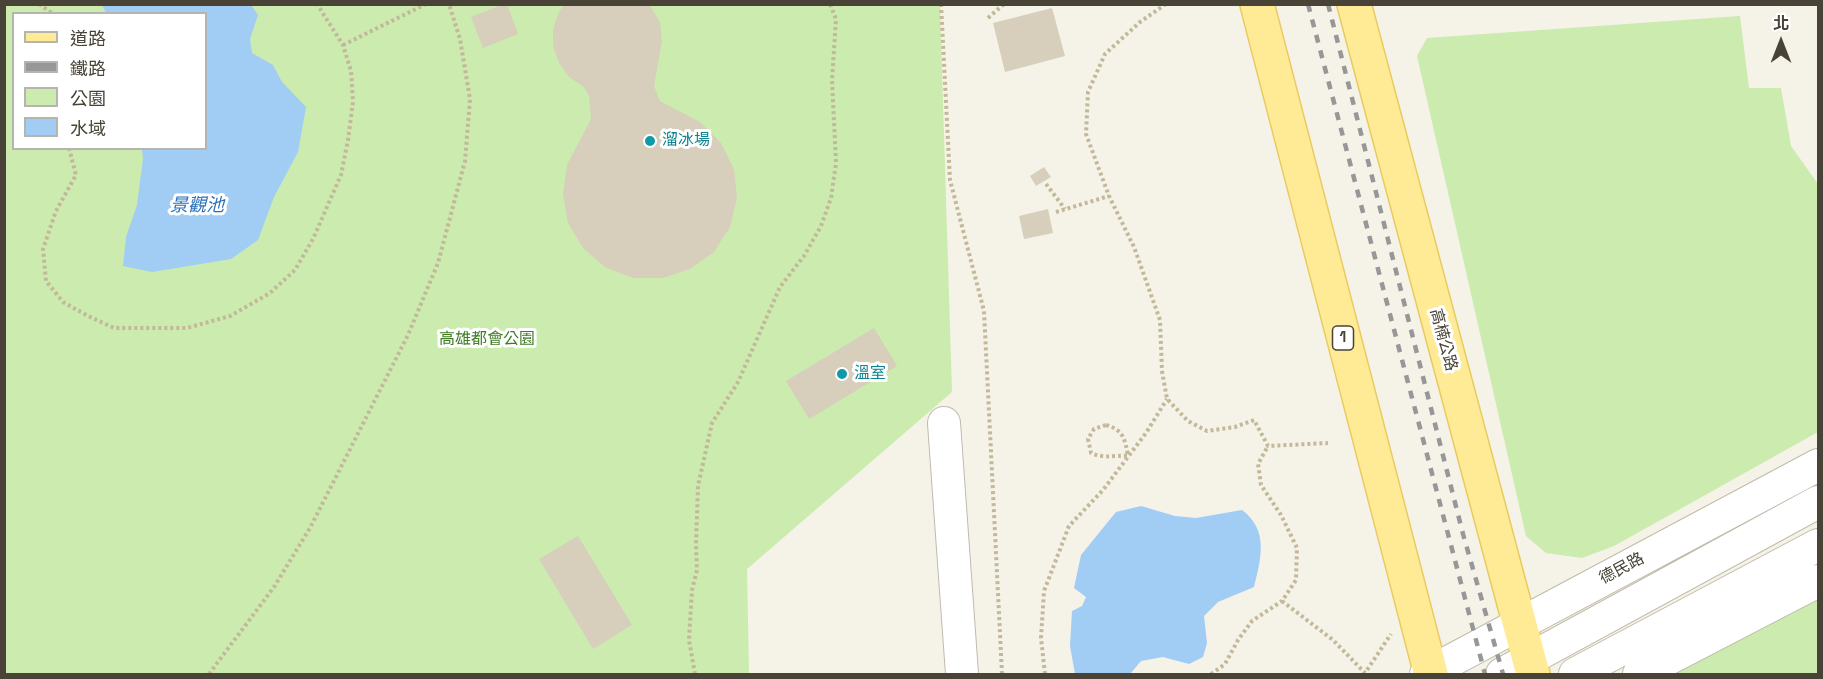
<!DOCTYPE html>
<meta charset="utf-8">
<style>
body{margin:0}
#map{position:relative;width:1823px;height:679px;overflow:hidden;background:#f5f2e8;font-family:"Space Grotesk","Noto Sans TC",sans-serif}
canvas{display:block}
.frame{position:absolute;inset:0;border:6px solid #484336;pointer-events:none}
.legend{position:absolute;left:12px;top:12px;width:195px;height:138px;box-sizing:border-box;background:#fff;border:2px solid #b6b4af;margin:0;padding:8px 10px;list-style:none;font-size:18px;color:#484336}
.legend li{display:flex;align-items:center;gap:12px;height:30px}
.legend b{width:30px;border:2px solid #b6b4af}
.north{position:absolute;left:1751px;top:12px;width:60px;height:60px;-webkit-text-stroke:4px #fff;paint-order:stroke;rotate:0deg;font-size:16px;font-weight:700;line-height:24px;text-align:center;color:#484336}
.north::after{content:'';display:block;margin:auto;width:21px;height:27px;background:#484336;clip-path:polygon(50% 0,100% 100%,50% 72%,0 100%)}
</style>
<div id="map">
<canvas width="1823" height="679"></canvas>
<div class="frame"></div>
<ul class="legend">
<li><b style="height:8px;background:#ffea96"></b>道路</li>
<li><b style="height:8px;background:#979797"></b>鐵路</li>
<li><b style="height:16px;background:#cbebaf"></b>公園</li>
<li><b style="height:16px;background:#a1ccf4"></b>水域</li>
</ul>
<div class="north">北</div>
</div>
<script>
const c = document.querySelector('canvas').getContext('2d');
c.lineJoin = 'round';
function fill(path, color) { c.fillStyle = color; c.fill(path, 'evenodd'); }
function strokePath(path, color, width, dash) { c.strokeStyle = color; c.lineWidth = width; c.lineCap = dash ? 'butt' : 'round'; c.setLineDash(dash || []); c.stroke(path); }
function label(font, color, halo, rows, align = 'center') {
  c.font = font + ' "Space Grotesk","Noto Sans TC",sans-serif'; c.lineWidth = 6; c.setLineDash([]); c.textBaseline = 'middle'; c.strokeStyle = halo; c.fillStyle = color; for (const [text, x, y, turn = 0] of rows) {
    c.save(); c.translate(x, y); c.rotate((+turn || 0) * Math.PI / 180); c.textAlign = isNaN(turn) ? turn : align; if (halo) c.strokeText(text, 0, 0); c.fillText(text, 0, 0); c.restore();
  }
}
fill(new Path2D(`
 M4,5H940L952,392L747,569L749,674H5ZM14,14H206V148H14Z
 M1740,16L1749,88H1781L1791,146L1818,184V432L1614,546L1582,558L1546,553L1526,536L1417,56L1427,38Z
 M1818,598V674H1673Z`), '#cbebaf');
fill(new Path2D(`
 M102,5H251L258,15L250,39L252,53L273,65L282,82L306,107L298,152L274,197L258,240L231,259L152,272L123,266L126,237L137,205L143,159L142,149L206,148V14L106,13Z
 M1141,506L1175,516L1196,518L1242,510C1269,530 1261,559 1254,587L1218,602L1204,616L1207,643L1203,657L1189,664L1163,657L1141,661L1130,674H1075L1070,646L1072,611L1082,606L1086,597L1074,588L1081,555L1116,512Z`), '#a1ccf4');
fill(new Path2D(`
 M504,4H507L518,34L483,48L471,17Z
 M564,5H650L660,23L662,41L654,86L660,101L700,122L721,143L734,169L737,198L730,227L714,252L690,269L663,278H633L605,267L583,248L568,223L563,194L567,165L591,119L589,96L584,87L569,77L559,63L553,46V29L559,12Z
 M1052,8L1065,56L1005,72L993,23Z
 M1044,167L1051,177L1036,186L1030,176Z
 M1048,209L1053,233L1024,239L1019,216Z
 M874,328L897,366L809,419L786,381Z
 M578,536L632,625L593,649L539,559Z`), '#d7cfbc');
const minor = new Path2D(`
 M944,423L962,674
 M1426,674L1818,465
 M1502,674L1818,502
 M1575,674L1818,545
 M1639,674L1818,581`);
const major = new Path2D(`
 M1257,4L1431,674
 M1354,4L1533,674`);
strokePath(minor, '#c1bbaa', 34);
strokePath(major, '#e9cb61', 36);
strokePath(new Path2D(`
 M39,4L53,14
 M941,4L950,180L984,311L1002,674
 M1166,4L1140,22L1105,54L1088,92L1086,134L1109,196L1134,247L1160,320L1162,371L1167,399L1188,421L1207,431L1235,427L1254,420L1268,446L1328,443
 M988,18L1004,4
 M343,45L426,4
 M69,148L76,175L56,211L43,249L46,281L63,302L88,316L114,328H187L230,316L270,293L295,270L313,239L341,175L348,140L353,102L351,71L343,45L317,4
 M1046,184L1065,209
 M1056,212L1109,196
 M1106,425C1124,430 1125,440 1128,456C1113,455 1105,459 1091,453L1088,439L1094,429Z
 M1282,601L1333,640L1365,673L1391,634
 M209,674L274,587L310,528L408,335L438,263L465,161L470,99L460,39L449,4
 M695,674L689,640L692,590L697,570L696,544L698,486L712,423L738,382L780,287L804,256L821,226L831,198L836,163L832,80L836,19L830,4
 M1045,674L1041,638L1044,591L1069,526L1103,490L1146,433L1167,399
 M1211,674L1225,664L1238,640L1252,621L1282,601L1296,580L1297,548L1281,515L1261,485L1258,464L1268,446`), '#c3b89a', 4, [3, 3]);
strokePath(minor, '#fff', 32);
strokePath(major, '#ffea96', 33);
strokePath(new Path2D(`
 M1308,4L1485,674
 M1328,4L1463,534L1503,674`), '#979797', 4.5, [8, 8]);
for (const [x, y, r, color] of [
 [650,141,6,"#0f9aa8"],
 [842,374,6,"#0f9aa8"]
]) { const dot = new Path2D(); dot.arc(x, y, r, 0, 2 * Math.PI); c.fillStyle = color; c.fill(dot); strokePath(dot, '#fff', 2); }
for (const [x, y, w] of [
 [1343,338,21]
]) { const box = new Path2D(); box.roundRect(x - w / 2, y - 12, w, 24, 4.5); c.fillStyle = '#fff'; c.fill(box); strokePath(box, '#484336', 1.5); }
label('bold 15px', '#484336', null, [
 ["1",1343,338]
]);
label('16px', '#0d838f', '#fff', [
 ["溜冰場",662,141],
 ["溫室",854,374]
], 'left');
label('16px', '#407d26', '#fff', [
 ["高雄都會公園",487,340]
]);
label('16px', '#484336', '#fff', [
 ["高楠公路",1443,340,75],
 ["德民路",1622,569,-28]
]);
label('italic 18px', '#2971ba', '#fff', [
 ["景觀池",197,206]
]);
</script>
